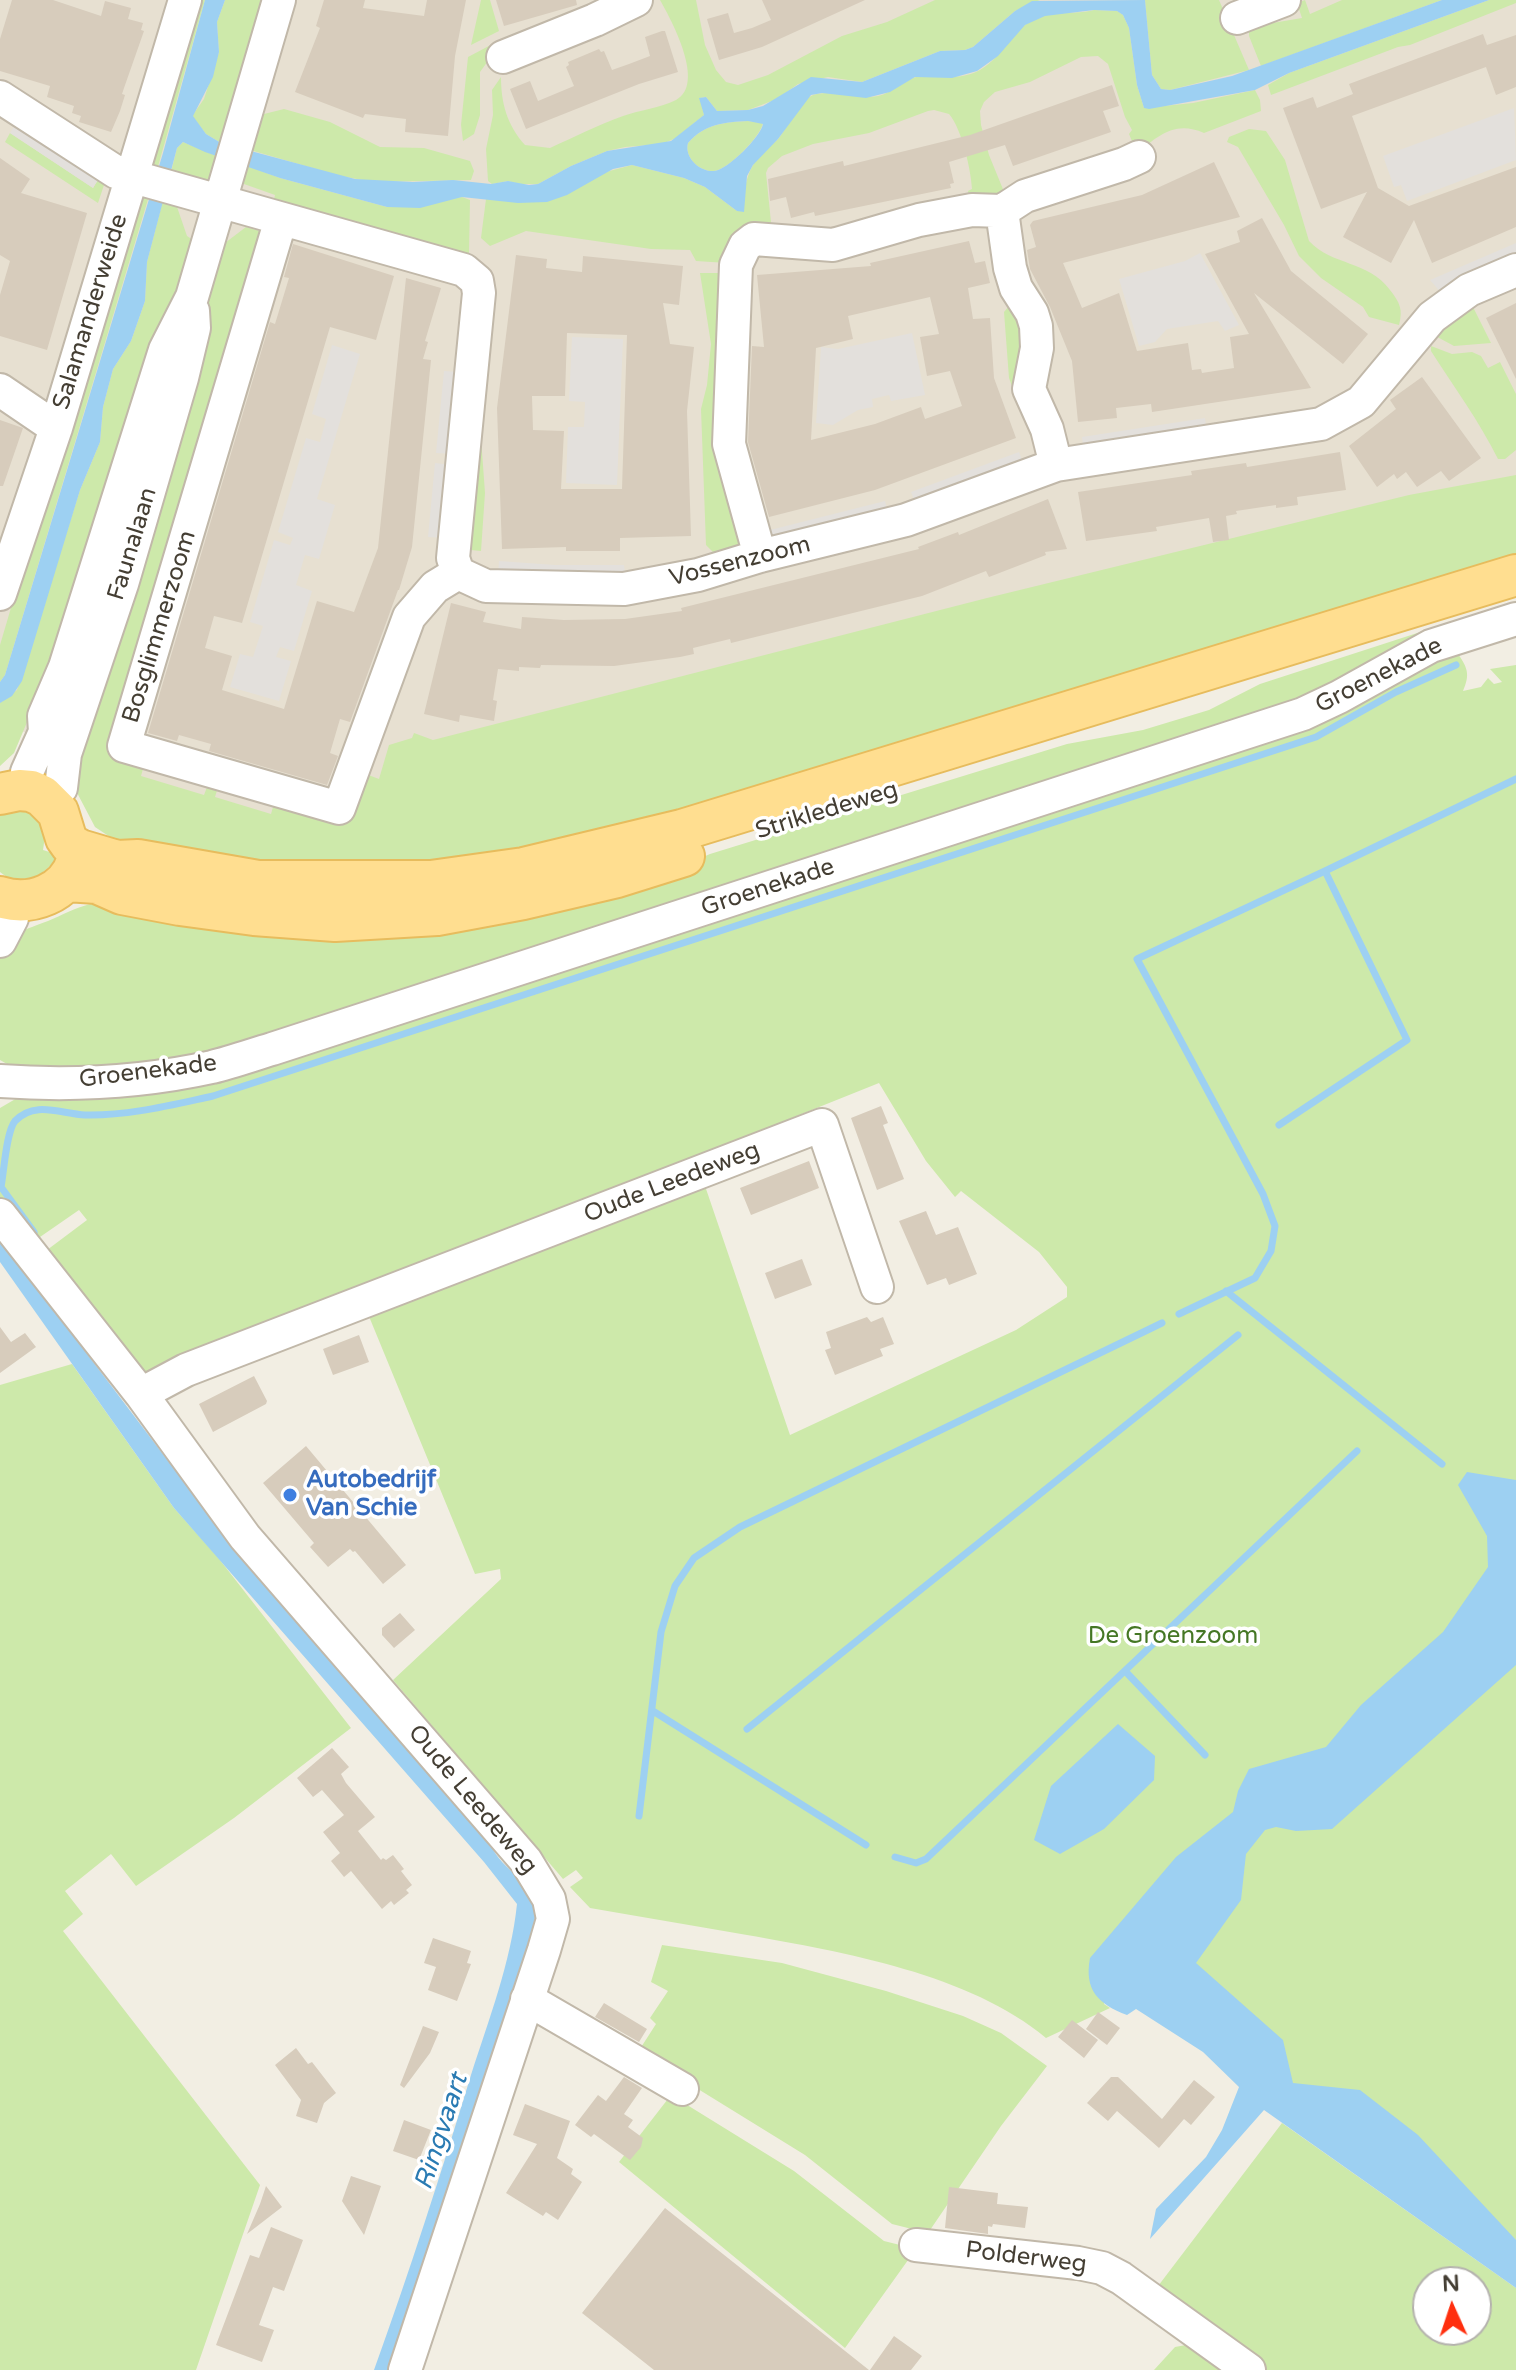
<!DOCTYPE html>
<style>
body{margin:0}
#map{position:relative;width:1516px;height:2370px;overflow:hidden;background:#f2eee3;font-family:"Varela Round",sans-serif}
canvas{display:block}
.north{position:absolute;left:1412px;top:2266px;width:80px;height:80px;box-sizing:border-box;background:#fff;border:2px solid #b4b2ad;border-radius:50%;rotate:357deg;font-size:22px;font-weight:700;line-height:32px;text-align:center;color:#443e33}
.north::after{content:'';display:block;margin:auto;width:28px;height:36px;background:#ff2f0e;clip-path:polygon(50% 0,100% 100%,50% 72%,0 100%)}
</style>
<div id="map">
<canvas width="1516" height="2370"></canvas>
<div class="north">N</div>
</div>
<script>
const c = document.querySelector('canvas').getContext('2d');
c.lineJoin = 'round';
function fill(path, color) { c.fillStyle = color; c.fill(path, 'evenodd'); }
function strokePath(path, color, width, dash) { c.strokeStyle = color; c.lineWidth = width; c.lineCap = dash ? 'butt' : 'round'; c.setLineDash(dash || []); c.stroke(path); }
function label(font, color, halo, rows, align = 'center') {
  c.font = font + ' "Varela Round",sans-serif'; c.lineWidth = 7; c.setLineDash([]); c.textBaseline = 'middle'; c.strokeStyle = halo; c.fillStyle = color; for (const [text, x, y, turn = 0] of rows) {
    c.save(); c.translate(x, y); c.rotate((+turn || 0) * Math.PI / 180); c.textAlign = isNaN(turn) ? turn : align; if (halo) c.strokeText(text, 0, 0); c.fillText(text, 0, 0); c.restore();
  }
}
fill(new Path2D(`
 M0,0H1516V490L383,844L125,779L0,721Z`), '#e7e0d1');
fill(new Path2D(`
 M192,0H205L157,170L149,161Z
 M225,0H264L221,143L206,134L192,116L204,99L219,52L217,22Z
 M481,0H490L499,31L471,45Z
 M660,0H696L705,45L716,70L726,82L738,85L768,75L842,36L887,22L935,0H1040L1015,11L973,47L965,50L940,51L862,82L828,77L798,84L777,99L748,110L717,111L706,97L700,98L704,115L676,138L662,144L625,147L607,151L571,166L538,184H519L508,181L492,184L488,181L486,149L493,115L492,90L501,77C501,103 507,125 525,145L550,148C574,137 598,125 623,116C640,110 660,108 676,100C706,84 672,21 660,0Z
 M1145,0H1219L1249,70L1170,90L1161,89L1152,75Z
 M1305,0L1310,14L1342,0H1442L1261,66L1249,36V27L1302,18L1297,3Z
 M1489,0H1516V3L1410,45L1398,47L1271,95L1268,85L1289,73Z
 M1094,10L1117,11L1123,15L1129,28L1137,85L1144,108L1193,103L1255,90L1260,100L1261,111L1204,133C1175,120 1158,136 1137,153L1129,134L1132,130L1125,117L1108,64L1098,56L1081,57L1030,82L995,92L984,102L980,111L981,125L989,155L1007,199L970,201L968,191L972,189C971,170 962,129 949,114L934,110L928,111L869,133L813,144L782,156L768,168L766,173L772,232L727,263L696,261L690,250L651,249L526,231L490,246L481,238L486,199L501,200L632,165L684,178L705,187L737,211C745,195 745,178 753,165C759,154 769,148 778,139C789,126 799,97 817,94C836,90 857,100 878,96C892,93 902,81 916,77C935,72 953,82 976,72C1001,61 1010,31 1034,19C1052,10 1075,15 1094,10Z
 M569,20L493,54L480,72V115L474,134L463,141L461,125L468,57L504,38Z
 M284,109L330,122L380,147L424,148L470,161L474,171L471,180L374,182L340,176L250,150L260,115Z
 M748,121L763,123C761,136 728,170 714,171C699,172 684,157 688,143C704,124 725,122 748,121Z
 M1249,129L1266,131L1285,160L1309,241C1332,266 1368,260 1390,290C1400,303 1403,309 1399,325L1369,317L1363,307L1321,278L1299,256L1284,225L1238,147L1227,142L1229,137Z
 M10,133L93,188L101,175L106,179L98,203L5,142Z
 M183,142L219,157C216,167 215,178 204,182L170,176L177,148Z
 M245,165L280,178L387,207L462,197L470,200L469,254L462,261L274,199L275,195L244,184L241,181Z
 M149,196L5,675L0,682V645L130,205L140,197Z
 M163,200L176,204L187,236L193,240L109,486L69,623L14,753L0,766V703L17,690L80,490L100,442L103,407L113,369L131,341L145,301L147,262Z
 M246,227L260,231L217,382L188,501L178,509L117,713L118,727L145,762L141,776L204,795L209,782L219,784L215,797L271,814L275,800L340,821L363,773L379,779L389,745L412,738L414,733L433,740L987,598L1409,495L1516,475V561L546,850L336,871L140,846L110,837L95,827L74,787L72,759L202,299L221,246Z
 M700,273H726L742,547L715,554L706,545L701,409L707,385L711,344Z
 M1015,299L1037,424V453L1009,378L1004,312Z
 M1470,301L1491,343L1454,346L1430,333Z
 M1431,346L1452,354L1472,352L1481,356L1488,368L1500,362L1516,394V450L1505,459H1498C1479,421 1454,387 1431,351Z
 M480,424L485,493L481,551L461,549Z
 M1516,601V611L1338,688L232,1054L144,1068H14L0,1060V958C9,932 25,930 48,921C62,915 75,908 90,904L612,896L710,854L1067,744L1143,730L1209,710L1260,684Z
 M1458,654C1468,668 1470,675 1463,691L1481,687L1488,678L1494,684L1502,682L1490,669L1516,665V2263L1105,1973L1104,2004L1110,2008L1046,2038C970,1974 843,1952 747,1935C695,1926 642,1917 590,1908L570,1887L583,1878L576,1870L563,1879L393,1680L501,1579L500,1569L475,1574L368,1314L704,1183L790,1435L1016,1330L1067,1297V1287L1039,1252L961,1191L955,1197L926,1161L879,1083L146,1377L47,1250L87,1220L79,1210L40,1237L28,1238L0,1199V1108L24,1094L137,1091L1419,660Z
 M24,809C42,819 47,831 43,850L59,855C45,875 22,891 0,872V814L6,811Z
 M72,1364L174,1508L216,1555L351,1728L234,1818L136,1886L111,1854L65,1891L83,1914L63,1931L260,2185L196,2370H0V1385Z
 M662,1945L782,1963L886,1991L963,2016L1001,2033L1047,2066L1001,2126L928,2233L892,2224L805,2155L638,2052L656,2024L650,2018L668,1991L651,1982Z
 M671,2095L794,2171L884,2241L916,2249L845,2348L619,2162Z
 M1282,2123L1516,2288V2370H1261L1152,2294ZM1428,2282H1476V2330H1428Z
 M1197,2343L1241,2370H1154L1175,2347Z`), '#cde9aa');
fill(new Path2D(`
 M1514,108L1516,160L1407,201L1401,185L1394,187L1383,156Z
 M18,120L101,175L93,188L10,133Z
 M1516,243V260L1442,294L1430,280Z
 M1200,253L1239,325L1225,331L1218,321L1167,329L1155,342L1139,346L1119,279L1185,261Z
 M912,333L925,395L891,401L889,395L872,399L873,407L858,410L833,425L816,423L821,347L838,349Z
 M572,337L623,339L617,485L566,483L568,427H584L585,402L569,401Z
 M332,345L360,354L317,499L335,505L319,559L305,555L296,585L312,591L294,651L280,647L276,657L291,661L279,701L230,687L240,654L253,657L263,626L250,622L274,540L290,545L293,538L278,532L306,438L320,442L326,419L312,414Z
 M444,371L460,372L452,454L436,453Z
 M1205,418L1207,434L1084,454L1082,437Z
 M1019,452L1025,467L917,507L911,492Z
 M435,463L451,465L444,538L428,537Z
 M885,501L889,517L774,546L770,530Z
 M499,561L555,565H624L626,581L498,577Z`), '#e3e0dc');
fill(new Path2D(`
 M205,0H225L217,22L219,52L213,77L193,116L206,134L221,143L355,179L413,182L453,180L491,184L508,181L529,185L538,184L571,166L607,151L671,141L704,115L699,98L706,97L717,111L748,110L763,106L811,77L862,82L940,51L965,50L973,47L1015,11L1032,1L1145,0L1152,75L1161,89L1170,90L1232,76L1442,0H1489L1289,73L1255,90L1149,109L1144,108L1137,85L1129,28L1123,15L1117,11L1094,10L1045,16L1025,25L998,56L977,71L952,78L915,77L890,92L866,98L822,93L811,95L778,139L753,165L747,176L744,212L737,211L705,187L684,178L632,165L613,169L567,195L547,202L518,203L462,197L420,208L387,207L280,178L205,152L183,142L177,148L147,262L145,301L131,341L113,369L103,407L100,442L80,490L22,681L12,696L0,703V682L5,675L163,153ZM748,121L763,124C761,136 728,170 714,171C699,172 684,157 688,143C704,124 725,122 748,121Z
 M0,1239L222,1532L492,1848C509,1878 536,1878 537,1922L396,2370H374C409,2273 441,2174 471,2075C489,2019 511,1962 517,1904L484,1862L174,1508L0,1262Z
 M1467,1472L1516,1480V1665L1332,1829L1296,1831L1276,1827L1265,1830L1246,1854L1241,1900L1196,1963L1283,2040L1293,2083L1360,2090L1418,2135L1516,2240V2288L1264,2110L1150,2239L1156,2209L1206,2157L1222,2130L1239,2087L1203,2052L1136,2009L1127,2015C1098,2004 1084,1990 1090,1958L1176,1857L1233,1812L1238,1791L1249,1769L1326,1747L1361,1705L1443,1632L1488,1567L1487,1536L1458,1485Z
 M1118,1724L1155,1756L1154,1780L1104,1829L1060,1854L1034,1840L1051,1786Z`), '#9dd0f2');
strokePath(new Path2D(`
 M1279,1125L1407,1040L1325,871L1516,779
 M34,1232L1,1187C4,1172 6,1132 15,1121C35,1100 61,1114 85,1115C128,1116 171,1105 213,1096L1316,737L1396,692L1456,665
 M1226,1291L1442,1464
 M1179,1314L1255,1278L1271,1251L1275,1226L1263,1194L1137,959L1325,871
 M1126,1672L1205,1755
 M653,1711L866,1845
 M747,1729L1238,1335
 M639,1816L661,1632L675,1586L694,1558L740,1527L1162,1323
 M895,1857L916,1863L926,1859L1357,1451`), '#9dd0f2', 7);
fill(new Path2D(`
 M12,0H53L101,16L105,1L131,8L128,19L143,23L141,30L144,31L124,88L122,94L125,95L120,111L111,132L79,122L81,116L72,113L74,106L47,97L50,86L0,71V39Z
 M324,0H365L363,8L424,16L427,0H466L455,56L448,136L405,132L406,119L365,114L363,118L295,92L320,28L316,26Z
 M496,0H576L577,5L504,26Z
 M762,0H865L762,47L719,60L707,19L728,13L734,33L752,28L771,20Z
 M662,31H665L678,72L639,84L526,129L510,89L530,81L538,101L574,86L566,67L569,65L568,62L599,49L601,52L604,51L612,70L629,64L650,56L645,37Z
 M1483,34L1487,45L1516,35V87L1496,95L1486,67L1352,116L1378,188L1409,206L1516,167V227L1432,263L1414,220L1391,263L1343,237L1367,192L1321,209L1283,108L1313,97L1317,108L1353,94L1349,84Z
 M1112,85L1119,106L1103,111L1111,132L1013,166L1005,145L949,162L954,183L950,184L951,188L815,216L814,212L791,218L786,197L770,201L768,179L843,161L844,166L970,135Z
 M0,158L30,179L21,193L87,213L47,350L0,336V295L10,261L0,255Z
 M1214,162L1240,217L1063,263L1082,308L1119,293L1137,351L1188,343L1192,370L1201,369L1202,373L1234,368L1230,337L1249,334L1205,254L1240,242L1237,231L1262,218L1291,271L1368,334L1343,364L1254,293L1311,388L1152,412L1151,404L1116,408L1117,418L1078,422L1072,361L1050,307L1030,269L1027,250L1036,247L1030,225L1033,221L1142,195Z
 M969,241L975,263L985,261L990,283L968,288L973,319L990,318L994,378L1016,438L875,490L769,517L748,442L752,346L764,347L757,275L871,266L870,263ZM930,297L939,334L920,337L927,376L950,371L962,406L925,419L921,407L875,424L811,440L816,348L853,339L848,316Z
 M293,244L394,276L376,340L330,327L242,623L214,616L205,648L232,656L222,690L284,709L317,601L354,612L378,548L406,278L441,288L425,341L428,342L423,359L431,360L412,547L399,590H398L350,722L340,719L330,753L338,756L327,785L209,751L211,744L179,735L177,741L148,733L270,322L275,324L289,278L284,277Z
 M516,255L547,259L546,268L582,272L583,256L683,266L679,305L663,303L670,344L694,347L687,411L691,536L620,538V551H566V547L502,549L497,408ZM567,333L627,335L622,489H561L564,431L533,430L532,396H565Z
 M1516,303V379L1486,318Z
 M1422,377L1481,458L1449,481L1441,471L1417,487L1406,472L1397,479L1394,474L1377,487L1349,446L1396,409L1390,400Z
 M0,420L23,428L3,486H0Z
 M1340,452L1346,490L1297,497L1298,505L1276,508V505L1236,511L1237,514L1226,516L1229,540L1213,542L1209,518L1156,527L1157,531L1086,541L1078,492L1192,475L1191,471L1246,463L1247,467Z
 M1048,499L1067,549L1045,552L1046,555L989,577L986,571L922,596L731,643L730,639L693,648L694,654L680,657L614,666L541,665L540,668L519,667V671L498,669L493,700L497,701L494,721L460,715L459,722L424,714L451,603L486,612L483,622L521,629L522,617L564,620L625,619L682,611L681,608L919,549L918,547L958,532L959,535Z
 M881,1106L888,1123L883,1125L904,1179L877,1190L851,1118Z
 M809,1161L819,1188L751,1215L740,1188Z
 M926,1211L936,1235L958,1227L977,1274L949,1285L946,1278L927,1285L899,1221Z
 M802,1259L812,1285L775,1299L765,1273Z
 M867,1317L871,1322L883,1317L894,1344L880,1349L883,1356L835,1375L825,1350L831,1348L826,1332Z
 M0,1327L11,1342L25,1333L36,1347L0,1373Z
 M359,1335L369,1362L333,1375L323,1349Z
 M254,1376L267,1401L266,1404L213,1432L199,1404Z
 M306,1446L406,1565L383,1584L355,1551L353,1552L350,1549L328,1567L310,1547L314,1543L263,1483Z
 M400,1613L415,1630L394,1648L382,1635V1628Z
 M332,1748L349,1767L341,1774L346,1783L375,1817L358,1831L381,1860L383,1858L386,1860L393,1855L404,1869L401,1871L412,1885L406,1890L409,1893L394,1905L391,1901L382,1909L351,1871L344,1877L331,1861L340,1853L323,1832L344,1815L322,1790L313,1797L297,1778Z
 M433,1938L471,1951L467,1963L471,1964L457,2001L428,1990L436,1967L424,1963Z
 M604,2003L647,2029L639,2042L595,2017Z
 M1098,2012L1120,2028L1107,2045L1086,2029Z
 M1072,2020L1098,2040L1084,2058L1058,2037Z
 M423,2026L439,2032L430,2053L404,2088L400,2085Z
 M296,2048L308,2064L312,2062L336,2093L324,2103L317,2123L296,2116L301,2100L275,2065Z
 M624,2077L642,2088L624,2114L633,2120L628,2127L643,2138L641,2147L630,2160L594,2134L591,2137L575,2125L598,2095L606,2101Z
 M1111,2077H1118L1162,2119L1194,2080L1215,2097L1191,2125L1184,2119L1159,2148L1117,2111L1108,2121L1087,2103Z
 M525,2104L570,2121L557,2158L573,2169L571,2174L582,2182L558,2220L546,2212L543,2216L506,2193L537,2144L513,2135Z
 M404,2120L431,2130L419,2160L393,2151Z
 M351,2176L381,2186L364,2235L342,2201Z
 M266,2186L282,2207L247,2234L260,2204Z
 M949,2187L998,2193L997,2204L1028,2207L1025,2228L993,2224L992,2227L988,2226V2234L945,2228Z
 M665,2208L869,2370H654L582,2313Z
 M271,2227L303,2240L284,2291L273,2287L259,2325L274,2330L262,2362L216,2345L250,2255L259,2258Z
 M894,2336L922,2356L911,2370H870Z`), '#d7ccbc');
const minor = new Path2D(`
 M1237,18L1284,0
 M503,57L595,20L636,0
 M0,97L116,172L464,270L477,281L479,293L453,558L458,573L486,586L624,589L698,575L760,556L906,520L1056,465L1321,424L1361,402L1432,317L1469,290L1516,270
 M1002,211L1010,268L1016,288L1032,313L1036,326L1037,348L1029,389L1047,429L1056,465
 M281,219L124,746L339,808L409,617L435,587L458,573
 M0,390L56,428
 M760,556L729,444L736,265L745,246L754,239L833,245L919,220L972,210L1002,211L1025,196L1124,164L1139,157
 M0,594L56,428L185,0
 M27,772L45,732L44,716L65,667L165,350L192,297L279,0
 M61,788L65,754L122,584L182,378L194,328L193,311
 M0,941L12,918
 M0,1081C69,1086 144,1082 212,1067C232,1062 252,1055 272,1049L1303,714L1339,697L1431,646L1516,619
 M0,1215L141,1394L245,1537L526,1861L549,1899L553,1919L544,1950L405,2370
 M141,1394L186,1370L822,1125L877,1287
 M527,1999L682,2089
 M916,2245L1078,2263L1102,2268L1121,2278L1249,2370`);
const major = new Path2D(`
 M0,794L19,790L31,791L42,796L58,812L66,838L71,845L80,850L117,861L138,860L258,881H431L524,868L682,830L1516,575
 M66,881L97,883L122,894L180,905L254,915L335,921L437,915L523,899L617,877L684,856
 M0,897C31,907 67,893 77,861`);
strokePath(minor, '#c1b8a9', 36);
strokePath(major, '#e7bc5d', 44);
strokePath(minor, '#fff', 32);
strokePath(major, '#ffde90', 40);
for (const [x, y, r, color] of [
 [290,1495,8,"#3f7fe0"]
]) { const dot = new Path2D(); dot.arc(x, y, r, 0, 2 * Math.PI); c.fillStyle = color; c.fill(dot); strokePath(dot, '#fff', 3); }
label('24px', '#443e33', '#fff', [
 ["Salamanderweide",91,312,-73],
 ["Faunalaan",133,544,-73],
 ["Vossenzoom",740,562,-14],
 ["Bosglimmerzoom",160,627,-73],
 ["Groenekade",1379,676,-27],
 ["Strikledeweg",827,811,-17],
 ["Groenekade",768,888,-18],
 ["Groenekade",148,1072,-7],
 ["Oude Leedeweg",672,1183,-21],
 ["Oude Leedeweg",472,1800,50],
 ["Polderweg",1026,2258,7]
]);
label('bold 24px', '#366cbe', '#fff', [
 ["Autobedrijf",306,1481],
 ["Van Schie",306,1509]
], 'left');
label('24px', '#457725', '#fff', [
 ["De Groenzoom",1173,1637]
]);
label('italic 26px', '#2a7bb3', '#fff', [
 ["Ringvaart",442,2132,-72]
]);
</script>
